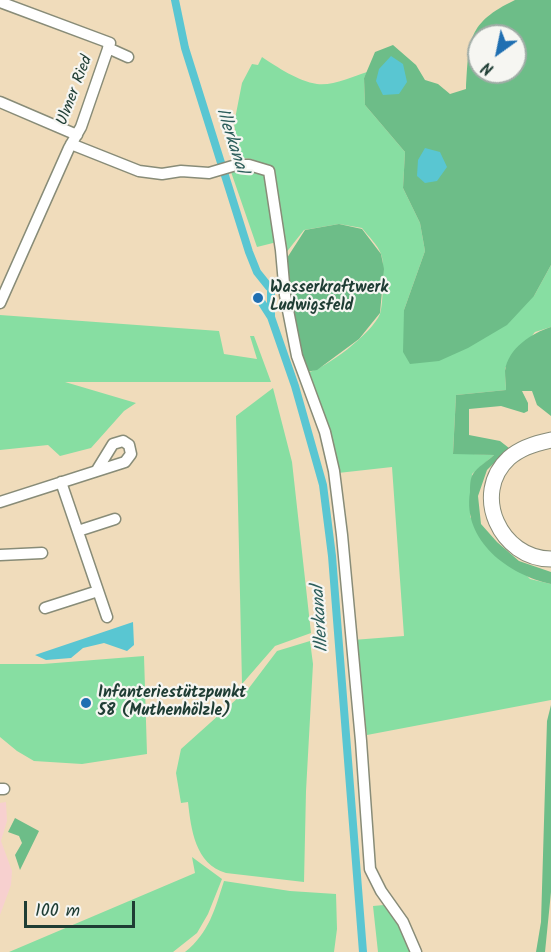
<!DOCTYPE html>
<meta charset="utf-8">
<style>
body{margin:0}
#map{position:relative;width:551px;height:952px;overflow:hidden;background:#f0dcbb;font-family:Kalam,sans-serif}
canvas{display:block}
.north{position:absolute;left:467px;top:24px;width:60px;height:60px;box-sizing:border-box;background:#f6f6f2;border:2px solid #a0aca6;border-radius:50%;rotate:213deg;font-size:16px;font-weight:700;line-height:24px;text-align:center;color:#1f3d34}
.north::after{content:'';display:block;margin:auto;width:21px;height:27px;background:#1f6fb2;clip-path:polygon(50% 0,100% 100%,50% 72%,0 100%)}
.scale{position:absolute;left:24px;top:901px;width:111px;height:27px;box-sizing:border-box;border:3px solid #1f3d34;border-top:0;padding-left:8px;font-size:18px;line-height:21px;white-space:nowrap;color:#1f3d34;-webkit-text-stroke:4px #f6f6f2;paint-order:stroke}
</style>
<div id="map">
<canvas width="551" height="952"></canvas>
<div class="north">N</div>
<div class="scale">100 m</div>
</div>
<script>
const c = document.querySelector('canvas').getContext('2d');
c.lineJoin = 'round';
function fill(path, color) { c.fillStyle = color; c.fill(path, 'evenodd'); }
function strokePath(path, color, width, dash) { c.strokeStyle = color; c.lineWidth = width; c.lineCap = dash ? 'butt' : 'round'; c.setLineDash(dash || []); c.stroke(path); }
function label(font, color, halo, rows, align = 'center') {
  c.font = font + ' Kalam,sans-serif'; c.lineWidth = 4.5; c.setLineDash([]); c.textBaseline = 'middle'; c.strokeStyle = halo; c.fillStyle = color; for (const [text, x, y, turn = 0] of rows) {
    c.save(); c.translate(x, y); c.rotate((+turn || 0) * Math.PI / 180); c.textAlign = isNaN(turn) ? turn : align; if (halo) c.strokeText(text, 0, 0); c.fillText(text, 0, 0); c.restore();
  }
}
fill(new Path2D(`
 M6,802L7,821L1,841L12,871L11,885L0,915V803Z`), '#f7d0cf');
fill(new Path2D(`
 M262,57C277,67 298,81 317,84C333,86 352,77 367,72L364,78L365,105L405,152L403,188L420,223L425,251L404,310L534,296L551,265V327L535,332L505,368L506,390L456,395L453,453L494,455L472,474L470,517L530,579L551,584V700L367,735L353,640L404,636L392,467L338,473L306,373C326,369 372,333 380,314C383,306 385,262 381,254C378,245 368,236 362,228L339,224L304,230L285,254L271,171L252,159L240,158L234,124L242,83L252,64L258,65Z
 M243,166L265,173L277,242L257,247L230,169Z
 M0,315L219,331L224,354L257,359L250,336H254L271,382H65L136,403L124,411L91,448L60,456L48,445L0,450Z
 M273,388L292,462L311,633L275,646L242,684L236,416Z
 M310,641L313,664L306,791L304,882L226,873C195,864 191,829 188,802L181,803L176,773L181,749L249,688L277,651Z
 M144,656L147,754L82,764L34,761L17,751L0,737V664H43Z
 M192,857L222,879L208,914L197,933L173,952H9L195,873Z
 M224,881L290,891L336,894L337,929L334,952H185C209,933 215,909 224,881Z
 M384,905L394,912L411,952H378L373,906Z`), '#87dea2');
fill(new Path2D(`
 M515,0H551V265L534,296L507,325L468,348L439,361L410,364L403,352L404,310L425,251L420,223L403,188L405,152L365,105L364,78L375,52L393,45L416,65L425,80L438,84L450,94L466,89C469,40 467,23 515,0ZM479,36H515V72H479Z
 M339,224L362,229L381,254L384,269L380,313L359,339L317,370L306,372L284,313L287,258L305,230Z
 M551,327V416L537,405L532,391H522L528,403V411L524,413L501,406L469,409V435L500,441L509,448L487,470L478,496L481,524L497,542L519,561L551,572V584C509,575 462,541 470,492C470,487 470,478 473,474C477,467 488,461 494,455L453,454L456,395L506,390C506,384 505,377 505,371C508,348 532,333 551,327Z
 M551,705V892L545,952H536L541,922L547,721Z
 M15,818L39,831L20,870L15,855L22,843L19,836L8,832Z`), '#6dbd88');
fill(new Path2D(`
 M391,56L403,64L407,82L399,94L383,95L376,81L379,69Z
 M425,148L440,152L447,167L437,181L425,183L417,176L418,160Z
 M133,622L134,645L127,651L104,643L83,648L71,658L46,660L35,655Z`), '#59c6d2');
strokePath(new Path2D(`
 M175,0L185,48L249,252L257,272L269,287
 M271,291V317L295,386L323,485L332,556L363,952
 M262,303L271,317`), '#59c6d2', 8);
const minor = new Path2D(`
 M0,2L110,43L81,127L69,148L0,303
 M108,48L128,57
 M0,102L77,135
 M71,144L139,171L162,174L181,171L209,173L236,165H249L269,171L281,250L285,295L297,356L325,432L334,471L342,535L361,741L370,869L381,891L403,922L416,952
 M61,482L107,617
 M0,502L125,462L131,454L129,445L123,441L113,444L97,470
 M78,531L115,519
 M0,555L42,553
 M45,608L98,591
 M0,789H4`);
const highway = new Path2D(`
 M551,440C536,443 520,448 509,458C470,494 501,559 551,559`);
strokePath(minor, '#888c78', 13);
strokePath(highway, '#888c78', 17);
strokePath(minor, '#fff', 10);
strokePath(highway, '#fff', 15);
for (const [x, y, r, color] of [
 [258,298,6,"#1f6fb2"],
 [86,703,6,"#1f6fb2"]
]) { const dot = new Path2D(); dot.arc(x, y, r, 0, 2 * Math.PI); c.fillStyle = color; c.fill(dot); strokePath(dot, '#f6f6f2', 2); }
label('16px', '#1f3d34', '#f6f6f2', [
 ["Ulmer Ried",76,91,-69]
]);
label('bold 16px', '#1f3d34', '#f6f6f2', [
 ["Wasserkraftwerk",270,289],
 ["Ludwigsfeld",270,307],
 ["Infanteriestützpunkt",98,694],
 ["58 (Muthenhölzle)",98,712]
], 'left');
label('italic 18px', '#2e5f5c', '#f6f6f2', [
 ["Illerkanal",230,141,72],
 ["Illerkanal",322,619,-94]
]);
</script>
